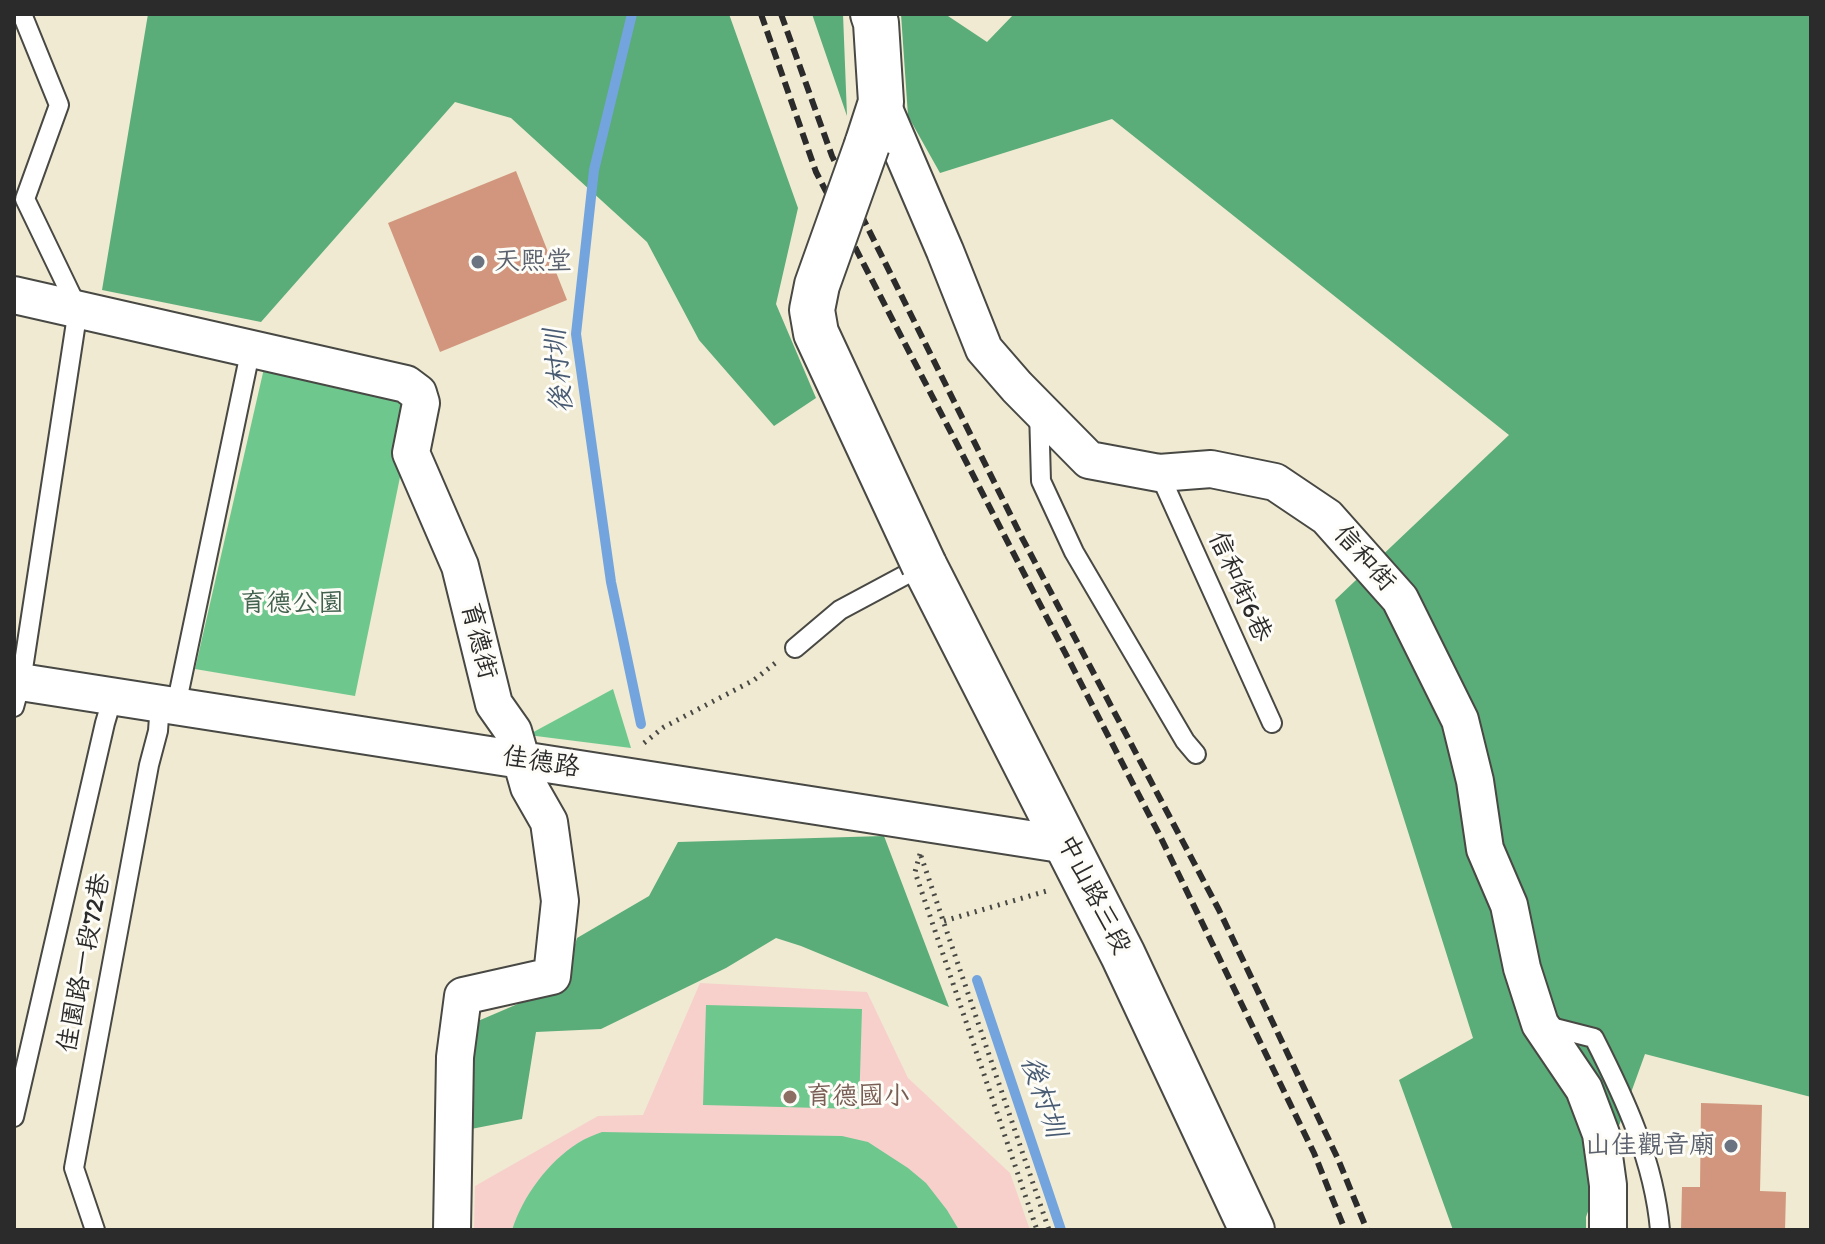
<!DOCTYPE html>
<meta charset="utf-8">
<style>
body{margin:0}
#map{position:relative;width:1825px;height:1244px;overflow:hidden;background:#efead1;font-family:Itim,sans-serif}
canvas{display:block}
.frame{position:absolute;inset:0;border:16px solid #2b2b2b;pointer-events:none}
</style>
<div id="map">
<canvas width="1825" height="1244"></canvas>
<div class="frame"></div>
</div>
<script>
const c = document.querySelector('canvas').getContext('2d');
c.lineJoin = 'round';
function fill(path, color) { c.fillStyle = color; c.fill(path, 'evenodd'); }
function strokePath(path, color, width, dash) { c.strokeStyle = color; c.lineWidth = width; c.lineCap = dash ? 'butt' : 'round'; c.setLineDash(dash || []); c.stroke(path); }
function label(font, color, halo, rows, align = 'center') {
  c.font = font + ' Itim,"LXGW WenKai TC",sans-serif'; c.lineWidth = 6; c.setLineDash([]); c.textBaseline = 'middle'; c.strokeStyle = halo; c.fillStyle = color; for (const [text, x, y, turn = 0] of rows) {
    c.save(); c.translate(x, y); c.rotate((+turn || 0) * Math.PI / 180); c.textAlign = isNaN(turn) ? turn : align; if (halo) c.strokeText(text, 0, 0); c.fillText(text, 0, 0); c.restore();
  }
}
fill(new Path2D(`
 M700,983L867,992L908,1078L1010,1173L1030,1230H474L475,1186L598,1116L643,1115Z`), '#f7d0cc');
fill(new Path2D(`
 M265,364L401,393L413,414L355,696L195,669Z
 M613,689L631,748L528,735Z
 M706,1005L862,1009L859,1109L703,1105Z
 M602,1132L842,1136L868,1142L908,1168L926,1183L947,1210L959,1230H512C523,1196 548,1162 578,1143C586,1138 594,1135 602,1132Z`), '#6ec88e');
fill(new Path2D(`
 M148,14H729L798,208L776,304L816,398L774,426L699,340L647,242L511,118L455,102L261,322L102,290Z
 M812,14H843L847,116Z
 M901,14H945L987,42L1014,14H1811V1097L1645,1054L1586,1217V1230H1453L1399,1080L1473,1038L1335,600L1509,435L1112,119L940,173L908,116Z
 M884,836L949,1007L801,946L776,938L726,968L601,1029L536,1032L522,1119L466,1130L471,1024L562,985L577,938L649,896L678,842Z`), '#5aac79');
strokePath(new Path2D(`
 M632,14L594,170L576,334L611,582L641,724
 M977,980L1061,1230`), '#74a4de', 10);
fill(new Path2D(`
 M516,171L567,300L440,352L388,223Z
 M1701,1103L1762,1105L1760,1191L1786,1192L1785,1230H1681L1682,1187H1700Z`), '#d1967d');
const service = new Path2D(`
 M1039,410L1041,481L1074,552L1185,741L1196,754
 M1159,473L1272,723
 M795,648L840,610L924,565
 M176,706L251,348
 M14,707L21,682L78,309L25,199L59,105L22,14
 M1543,1025L1594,1038C1625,1099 1654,1161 1660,1230
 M14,1117L105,723L113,696
 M95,1230L74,1168L149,765L158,731L160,703`);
const minor = new Path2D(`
 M881,102L945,251L984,349L1017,387L1089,460L1159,473L1211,469L1275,482L1327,517L1400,599L1460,720L1475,781L1485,849L1509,905L1522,968L1540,1024L1584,1089L1601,1134L1608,1185V1230
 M14,295L406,384L418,393L421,403L411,453L460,566L494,704L513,731L529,787L549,822L560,901L552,976L463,996L455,1057L452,1230
 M14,681L1067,845`);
const secondary = new Path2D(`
 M867,145L881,102L876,23L873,14
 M924,565L1123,955L1252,1230`);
strokePath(service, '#484844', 22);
strokePath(minor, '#484844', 40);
strokePath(secondary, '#484844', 48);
strokePath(new Path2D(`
 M644,743L664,727L754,680L778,661
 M920,854L915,872L1037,1230
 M921,856L1049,1230
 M944,921L1050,890`), '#484844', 5, [2, 6]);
strokePath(service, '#fff', 18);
strokePath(minor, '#fff', 36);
strokePath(secondary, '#fff', 44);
strokePath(new Path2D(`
 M761,14L816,172L1159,834L1314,1153L1345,1230
 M781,14L832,156L1020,534L1219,910L1338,1159L1367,1230`), '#2b2b2b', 6, [12, 6]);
const secondaryBridge = new Path2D(`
 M867,145L817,285L812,310L816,333L924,565`);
strokePath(secondaryBridge, '#484844', 48, []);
strokePath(secondaryBridge, '#fff', 44);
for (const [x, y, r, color] of [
 [478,262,8,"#6b7280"],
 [790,1097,8,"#8d6e63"],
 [1731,1146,8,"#6b7280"]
]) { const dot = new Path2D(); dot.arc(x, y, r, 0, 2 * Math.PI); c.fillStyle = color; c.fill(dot); strokePath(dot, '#fdfcf7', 3); }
label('26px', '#5b616d', '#fdfcf7', [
 ["天熙堂",494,262],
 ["山佳觀音廟",1715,1146,"right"]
], 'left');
label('26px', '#2b2b2b', '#fdfcf7', [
 ["信和街",1364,559,48],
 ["信和街6巷",1239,587,66],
 ["育德街",478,641,76],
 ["佳德路",541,763,9],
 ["中山路三段",1093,895,63],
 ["佳園路一段72巷",85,963,-79]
]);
label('26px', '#42624e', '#fdfcf7', [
 ["育德公園",292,604]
]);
label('26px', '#785e54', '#fdfcf7', [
 ["育德國小",806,1097]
], 'left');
label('italic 28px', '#485b73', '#fdfcf7', [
 ["後村圳",560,371,-95],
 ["後村圳",1042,1097,71]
]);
</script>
